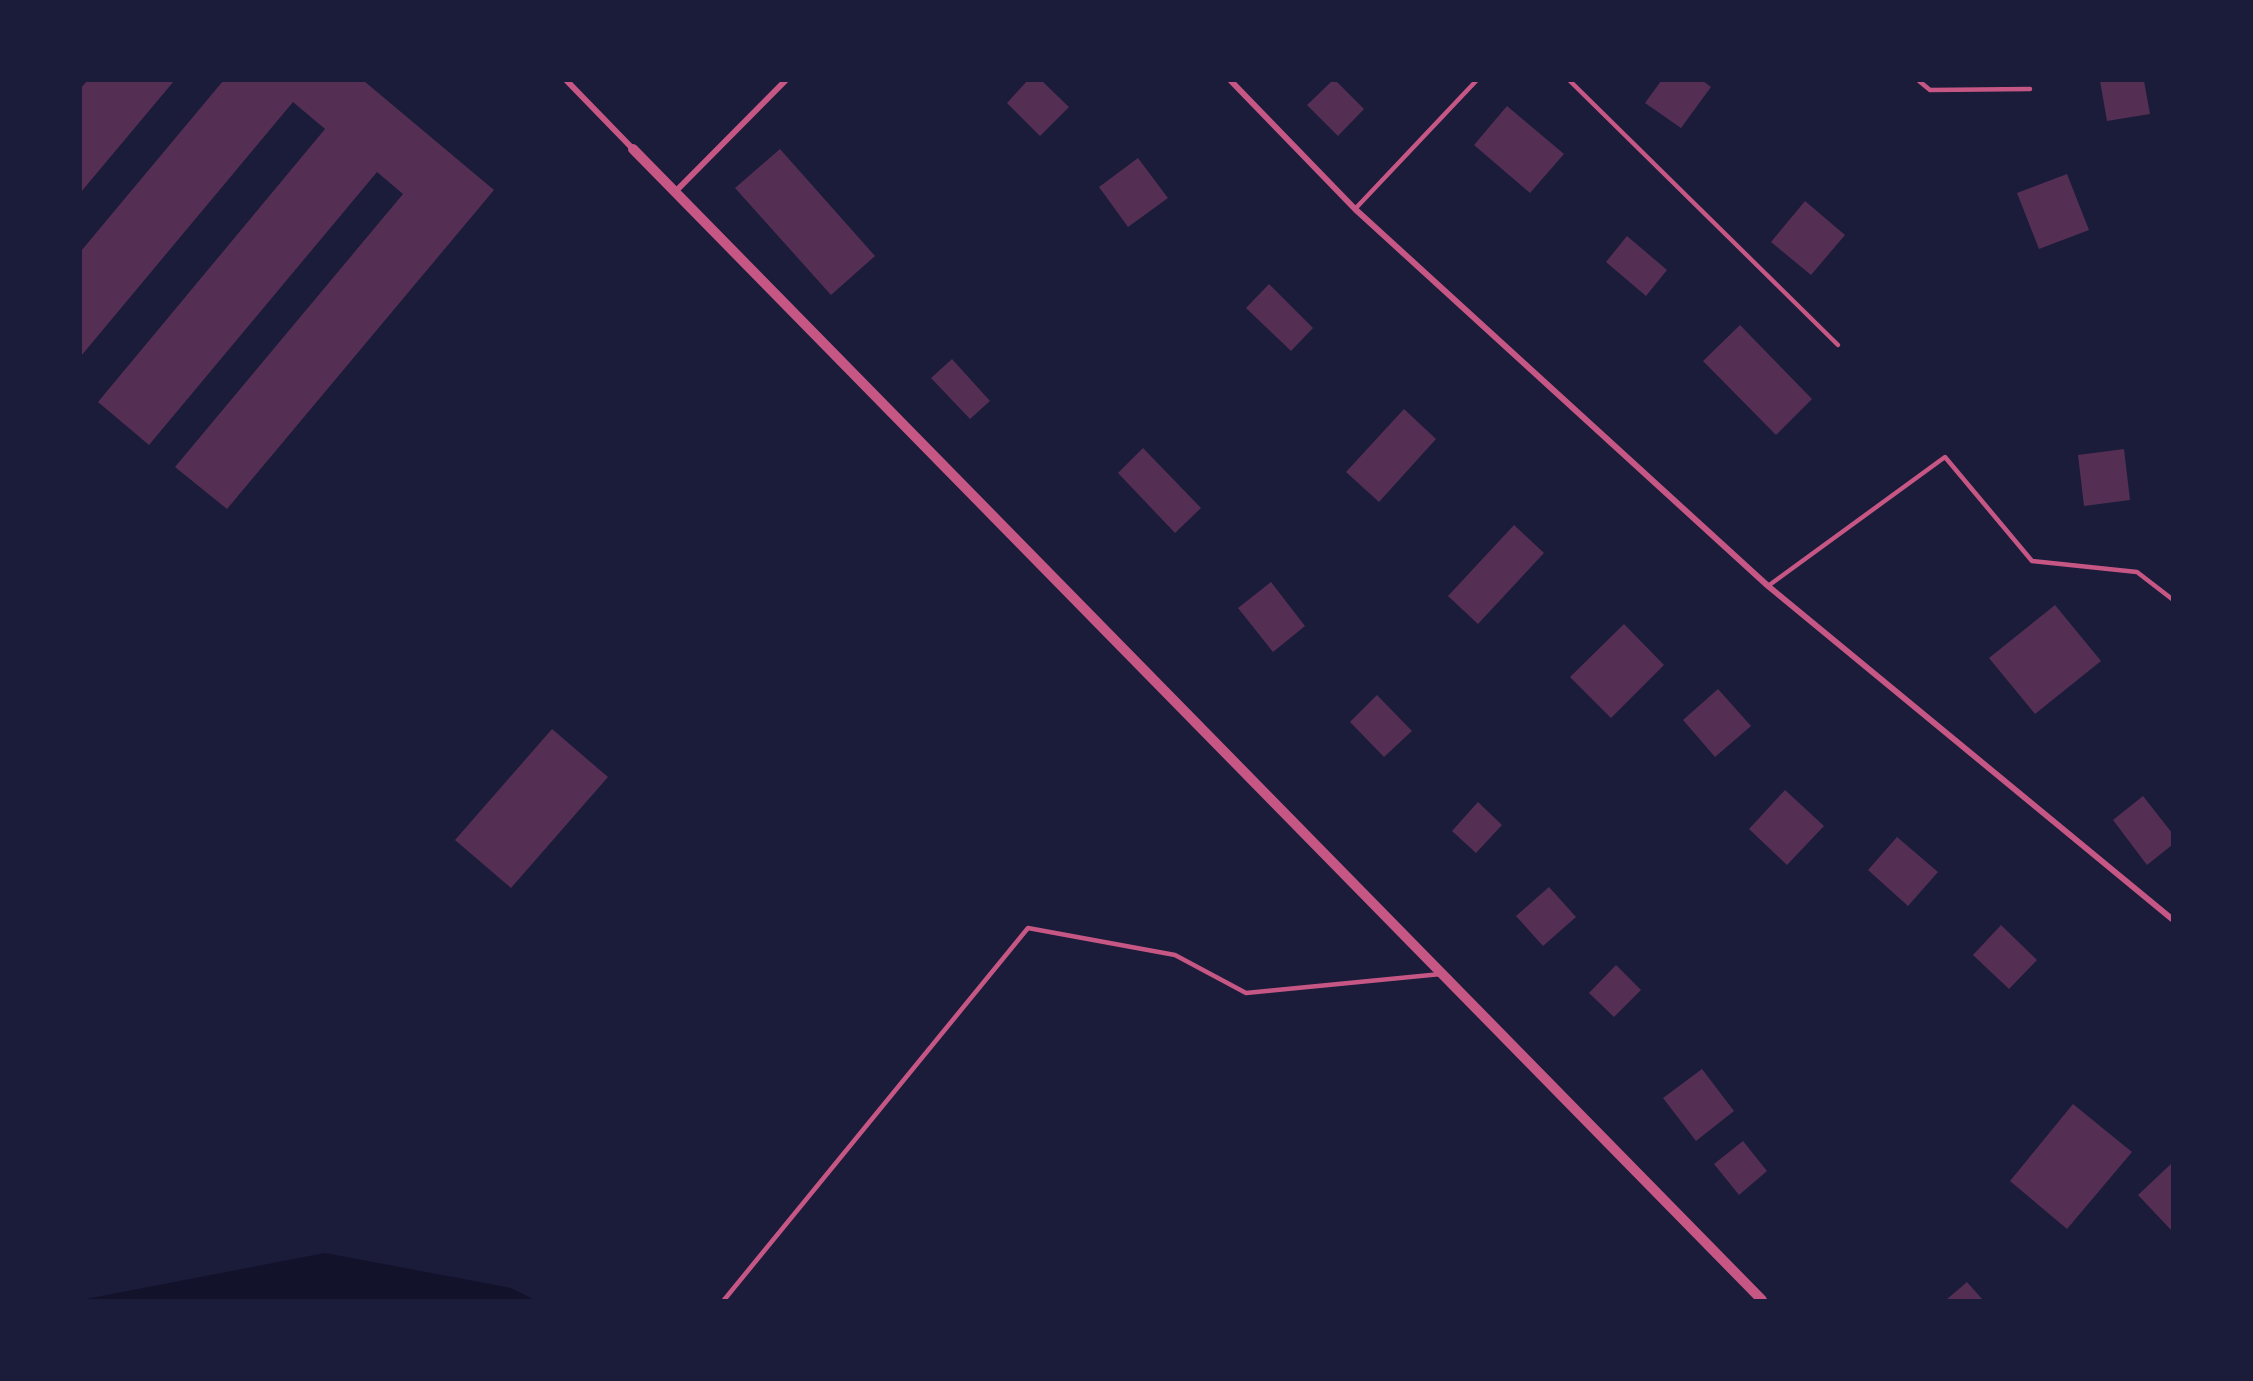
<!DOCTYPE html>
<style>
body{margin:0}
#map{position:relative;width:2253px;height:1381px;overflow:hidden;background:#1b1b3a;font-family:Manrope,sans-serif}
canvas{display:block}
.frame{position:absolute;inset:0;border:82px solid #1b1b3a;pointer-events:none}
</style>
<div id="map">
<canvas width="2253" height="1381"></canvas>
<div class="frame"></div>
</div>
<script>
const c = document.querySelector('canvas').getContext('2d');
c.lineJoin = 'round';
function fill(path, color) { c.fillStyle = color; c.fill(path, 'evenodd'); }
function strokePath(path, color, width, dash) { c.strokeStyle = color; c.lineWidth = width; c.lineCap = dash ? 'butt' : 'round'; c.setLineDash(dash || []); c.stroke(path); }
fill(new Path2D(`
 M325,1253L511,1288L535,1300H81Z`), '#12122b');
fill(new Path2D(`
 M87,81H174L81,192V88Z
 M223,81H364L494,190L227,509L175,467L403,194L377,172L149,445L98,402L325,129L293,102L81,356V251Z
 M1027,81H1042L1069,107L1040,136L1007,103Z
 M1332,81H1336L1364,109L1338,136L1307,105Z
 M1661,81H1703L1711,87L1681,128L1645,103Z
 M2100,81H2144L2150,114L2107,121Z
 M1507,106L1564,154L1530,193L1474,145Z
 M780,149L875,256L831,295L735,188Z
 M1138,158L1168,198L1128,227L1099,187Z
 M2067,174L2089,230L2039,249L2017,193Z
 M1805,201L1845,235L1811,275L1771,242Z
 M1627,236L1667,270L1646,296L1606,262Z
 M1269,284L1313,328L1291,351L1246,308Z
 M1740,325L1812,399L1776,435L1703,361Z
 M952,359L990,401L970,419L931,378Z
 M1404,409L1436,439L1379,502L1346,472Z
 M1143,448L1201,508L1175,533L1118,473Z
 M2124,449L2130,500L2084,506L2078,455Z
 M1514,525L1544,553L1478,624L1448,596Z
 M1271,582L1305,626L1273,652L1238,608Z
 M2055,605L2101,661L2035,714L1989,658Z
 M1624,624L1664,665L1611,718L1570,677Z
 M1718,689L1751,726L1715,757L1683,720Z
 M1377,695L1412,731L1384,757L1350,722Z
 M552,729L608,777L511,888L455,840Z
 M1785,790L1824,826L1787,865L1749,829Z
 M2143,796L2172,833V845L2147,865L2113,820Z
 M1478,802L1502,825L1476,853L1452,831Z
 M1897,837L1938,872L1908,906L1868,870Z
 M1549,887L1576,917L1543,946L1516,916Z
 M2001,925L2037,960L2009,989L1973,955Z
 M1616,965L1641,990L1614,1017L1589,993Z
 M1702,1069L1734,1111L1696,1141L1663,1098Z
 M2073,1104L2132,1152L2067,1229L2010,1181Z
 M1743,1141L1767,1171L1739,1195L1714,1164Z
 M2172,1163V1231L2138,1195Z
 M1967,1282L1983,1300H1946Z`), '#542f53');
strokePath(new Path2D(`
 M1570,81L1838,345
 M1919,81L1930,90L2030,89
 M1355,209L1476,81
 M1768,586L1945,457L2032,561L2137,572L2172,599
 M724,1300L1028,928L1175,955L1246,993L1441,974`), '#c65784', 4.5);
strokePath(new Path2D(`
 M567,81L633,149
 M1231,81L1355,209L1768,586L2172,919
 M674,193L785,81`), '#c65784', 6);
strokePath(new Path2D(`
 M633,149L1762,1300`), '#c65784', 10);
</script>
